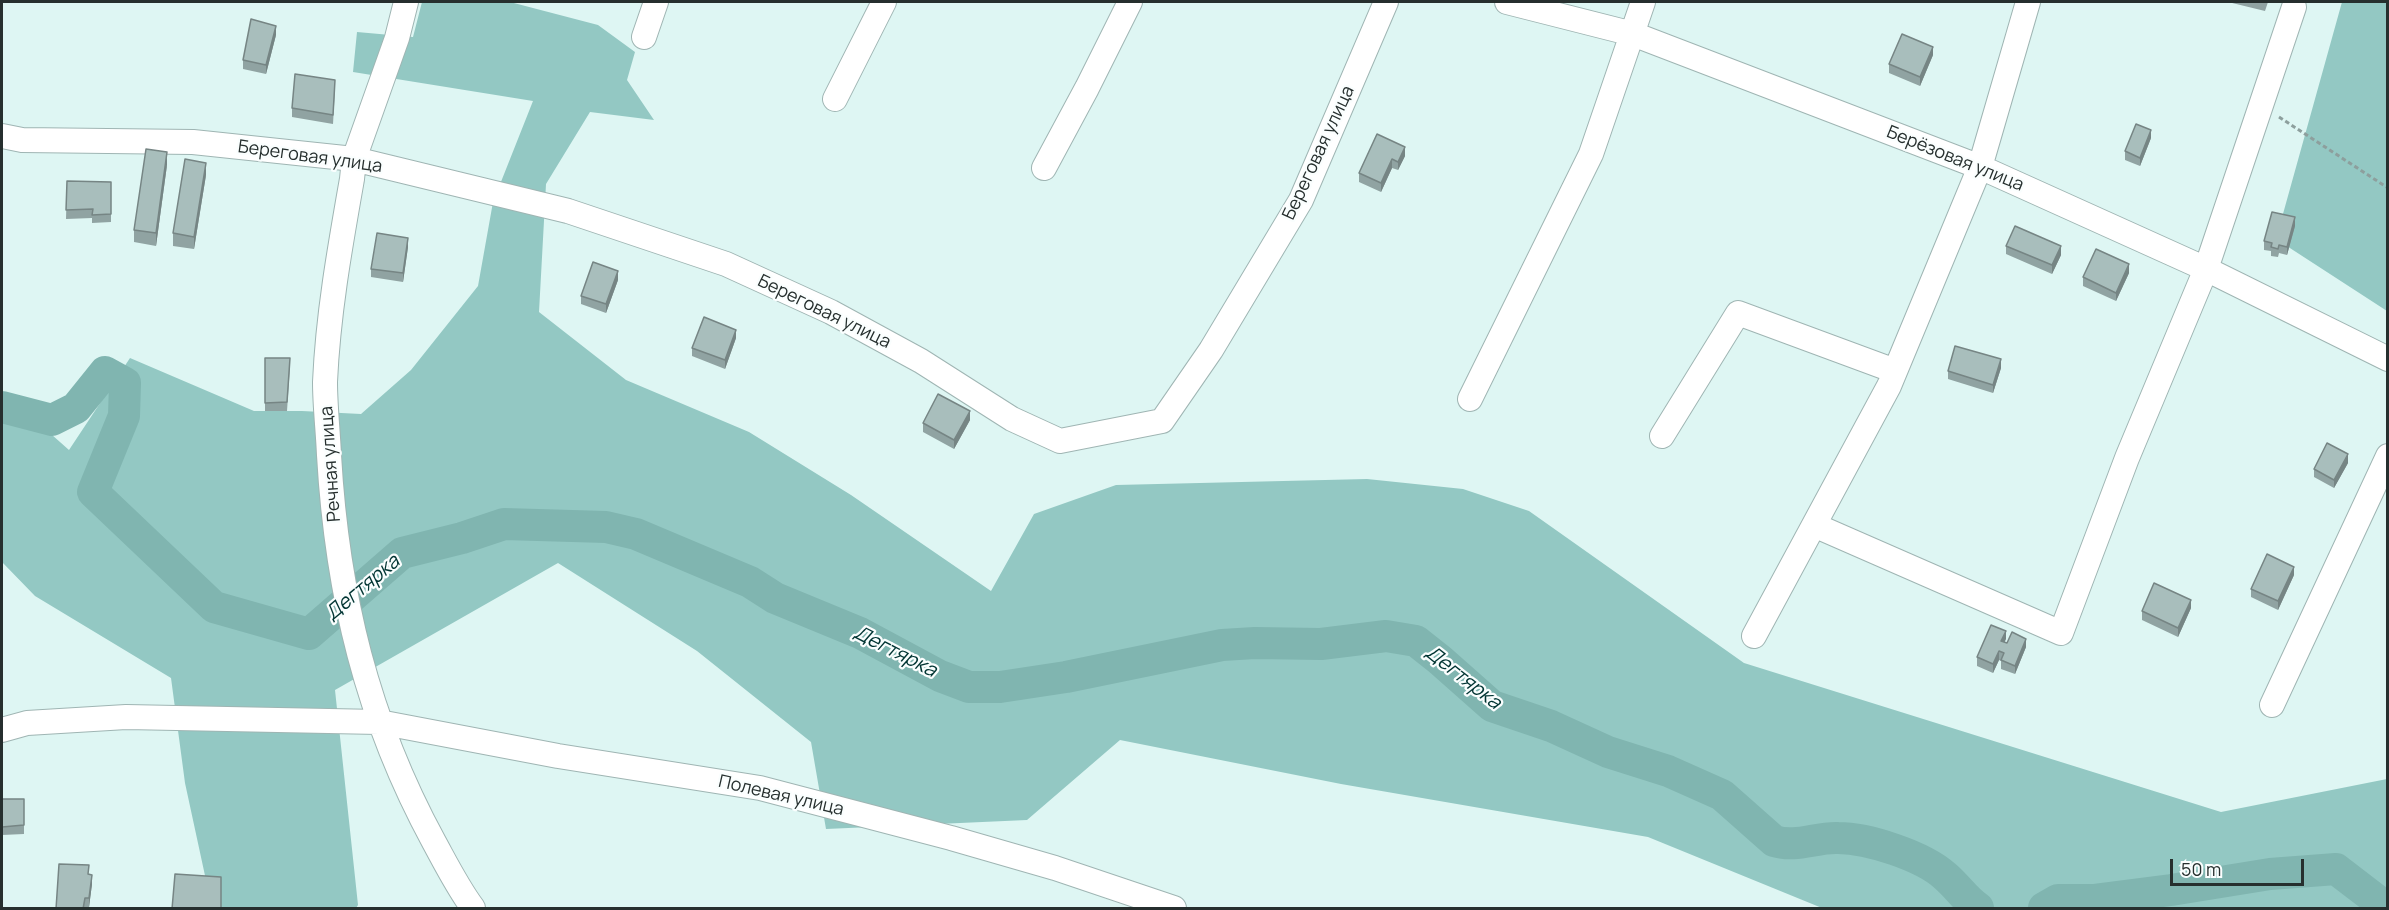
<!DOCTYPE html>
<meta charset="utf-8">
<style>
body{margin:0}
#map{position:relative;width:2389px;height:910px;overflow:hidden;background:#def6f3;font-family:Manrope,sans-serif}
canvas{display:block}
.frame{position:absolute;inset:0;border:3px solid #262f2e;pointer-events:none}
.scale{position:absolute;left:2170px;top:859px;width:134px;height:27px;box-sizing:border-box;border:3px solid #262f2e;border-top:0;padding-left:8px;font-size:18px;line-height:21px;white-space:nowrap;color:#262f2e;-webkit-text-stroke:4px #fafefe;paint-order:stroke}
</style>
<div id="map">
<canvas width="2389" height="910"></canvas>
<div class="frame"></div>
<div class="scale">50 m</div>
</div>
<script>
const c = document.querySelector('canvas').getContext('2d');
c.lineJoin = 'round';
function fill(path, color) { c.fillStyle = color; c.fill(path, 'evenodd'); }
function strokePath(path, color, width, dash) { c.strokeStyle = color; c.lineWidth = width; c.lineCap = dash ? 'butt' : 'round'; c.setLineDash(dash || []); c.stroke(path); }
function label(font, color, halo, rows, align = 'center') {
  c.font = font + ' Manrope,sans-serif'; c.lineWidth = 4.5; c.setLineDash([]); c.textBaseline = 'middle'; c.strokeStyle = halo; c.fillStyle = color; for (const [text, x, y, turn = 0] of rows) {
    c.save(); c.translate(x, y); c.rotate((+turn || 0) * Math.PI / 180); c.textAlign = isNaN(turn) ? turn : align; if (halo) c.strokeText(text, 0, 0); c.fillText(text, 0, 0); c.restore();
  }
}
fill(new Path2D(`
 M422,2H510L598,25L635,52L627,80L654,120L590,112L546,184L539,312L626,380L749,432L851,495L991,591L1034,514L1116,485L1367,479L1463,489L1529,511L1744,663L2221,812L2387,779V908H1822L1648,837L1341,784L1120,740L1027,820L826,829L811,742L697,651L558,563L335,690L358,905L356,908H212L185,783L171,678L35,596L2,562V403L25,411L69,450L130,358L254,411H302L361,414L411,370L478,286L493,202L533,101L353,72L357,32L413,37Z
 M2342,2H2387V311L2276,239Z`), '#93c8c3');
strokePath(new Path2D(`
 M2,407L52,420L76,408L105,372L125,383L124,416L93,492L214,607L309,634L402,553L462,538L504,524L606,527L636,534L750,582L775,598L860,633L940,676L969,687H1000L1066,677L1222,645L1255,643L1321,644L1386,636L1416,641L1440,660L1492,706L1551,726L1608,752L1668,771L1722,795L1774,841C1796,848 1816,837 1838,838C1868,838 1923,856 1945,876C1957,886 1965,899 1978,908
 M2044,908L2058,900H2093L2171,890L2270,874L2336,869L2387,908`), '#80b5b0', 32);
const minor = new Path2D(`
 M406,2L397,38L354,159L352,179C340,247 328,314 325,382C325,406 328,431 329,455C337,594 367,719 434,842C446,864 458,888 473,908
 M1507,2L1633,34L1980,167L2206,269L2388,359
 M644,37L656,2
 M835,99L884,2
 M2,136L22,140L193,142L354,159L568,211L726,264L831,312L921,361L1012,419L1060,441L1162,421L1211,350L1301,200L1386,2
 M1044,168L1087,88L1130,2
 M1470,399L1591,154L1643,2
 M1662,436L1738,313L1895,371
 M1814,525L2061,633L2127,458L2206,269L2294,7
 M1754,636L1889,386L1980,167L2028,2
 M2272,705L2388,456
 M2,730L27,723L126,717L379,722L558,756L760,788L951,838L1055,868L1174,908`);
strokePath(minor, '#9fb5b3', 26);
strokePath(new Path2D(`
 M2279,117L2388,188`), '#8d9f9d', 3, [4.5, 3]);
strokePath(minor, '#fff', 24);
fill(new Path2D(`
 M2228,2H2268L2265,11Z
 M276,35L266,74L243,69V60Z
 M1933,55L1920,86L1889,73V64Z
 M335,89L333,124L292,117V108Z
 M1377,134L1405,156L1398,170L1392,168L1381,192L1359,182V173Z
 M2151,138L2140,166L2125,160V151Z
 M167,165L156,246L134,242V230Z
 M206,175L194,249L173,246V233Z
 M67,181L111,182V222L92,223V218L66,219Z
 M2295,226L2287,255L2279,253L2278,257L2271,256V251L2264,250V241Z
 M2006,246L2061,255L2052,274L2006,254Z
 M408,247L403,282L371,277V269Z
 M2129,273L2116,301L2083,286V277Z
 M618,280L606,313L581,304V296Z
 M736,338L725,369L692,356V348Z
 M265,358L290,366L287,411H265Z
 M2001,368L1993,393L1948,379V371Z
 M970,420L954,449L923,432V423Z
 M2348,463L2334,488L2314,477V469Z
 M2294,575L2278,610L2251,597V589Z
 M2191,608L2178,637L2142,620V611Z
 M2006,639L2004,642L2026,647L2015,674L2001,669V661L1999,660L1993,673L1977,666V657Z
 M2,799H24V834L2,835Z
 M89,874L92,884L89,907L56,909Z`), '#90a3a2');
fill(new Path2D(`
 M276,26V35L266,74V65Z
 M1933,47V55L1920,86V77Z
 M2151,130V138L2140,166V158Z
 M1405,147V156L1398,170V162Z
 M167,152V165L156,246V233Z
 M1392,159V168L1381,192V183Z
 M206,163V175L194,249V237Z
 M2295,217V226L2287,255V247Z
 M408,238V247L403,282V273Z
 M2061,246V255L2052,274V265Z
 M2129,264V273L2116,301V293Z
 M618,271V280L606,313V304Z
 M736,330V338L725,369V360Z
 M2001,359V368L1993,393V385Z
 M970,411V420L954,449V440Z
 M2348,454V463L2334,488V480Z
 M2294,567V575L2278,610V601Z
 M2191,600V608L2178,637V628Z
 M2006,631V639L2001,650V641Z
 M2026,639V647L2015,674V666Z
 M1999,651V660L1993,673V664Z
 M92,875V884L89,907V898Z`), '#768584');
const building = new Path2D(`
 M251,19L276,26L266,65L243,60Z
 M1902,34L1933,47L1920,77L1889,64Z
 M295,74L335,80L333,115L292,108Z
 M2136,124L2151,130L2140,158L2125,151Z
 M1377,134L1405,147L1398,162L1392,159L1381,183L1359,173Z
 M146,149L167,152L156,233L134,230Z
 M185,159L206,163L194,237L173,233Z
 M67,181L111,182V214L92,215L93,209L66,210Z
 M2272,212L2295,217L2287,247L2279,245L2278,249L2271,247L2272,243L2264,241Z
 M2015,226L2061,246L2052,265L2006,246Z
 M377,233L408,238L403,273L371,269Z
 M2096,249L2129,264L2116,293L2083,277Z
 M593,262L618,271L606,304L581,296Z
 M704,317L736,330L725,360L692,348Z
 M1955,346L2001,359L1993,385L1948,371Z
 M265,358H290L287,402L265,403Z
 M938,394L970,411L954,440L923,423Z
 M2327,443L2348,454L2334,480L2314,469Z
 M2267,554L2294,567L2278,601L2251,589Z
 M2154,583L2191,600L2178,628L2142,611Z
 M1991,625L2006,631L2001,641L2007,643L2012,632L2026,639L2015,666L2001,660L2004,653L1999,651L1993,664L1977,657Z
 M2,799H24V825L2,827Z
 M59,864L89,865L88,874L92,875L89,898H85L83,909H56Z
 M175,874L221,877V909H172Z`);
fill(building, '#a8bebc');
strokePath(building, '#768584', 1.5);
label('18px', '#262f2e', '#fafefe', [
 ["Береговая улица",1319,153,-65],
 ["Береговая улица",310,157,8],
 ["Берёзовая улица",1955,159,22],
 ["Береговая улица",824,312,26],
 ["Речная улица",331,464,-94],
 ["Полевая улица",781,796,13]
]);
label('italic 20px', '#003432', '#fafefe', [
 ["Дегтярка",363,588,-40],
 ["Дегтярка",895,652,27],
 ["Дегтярка",1463,678,38]
]);
</script>
